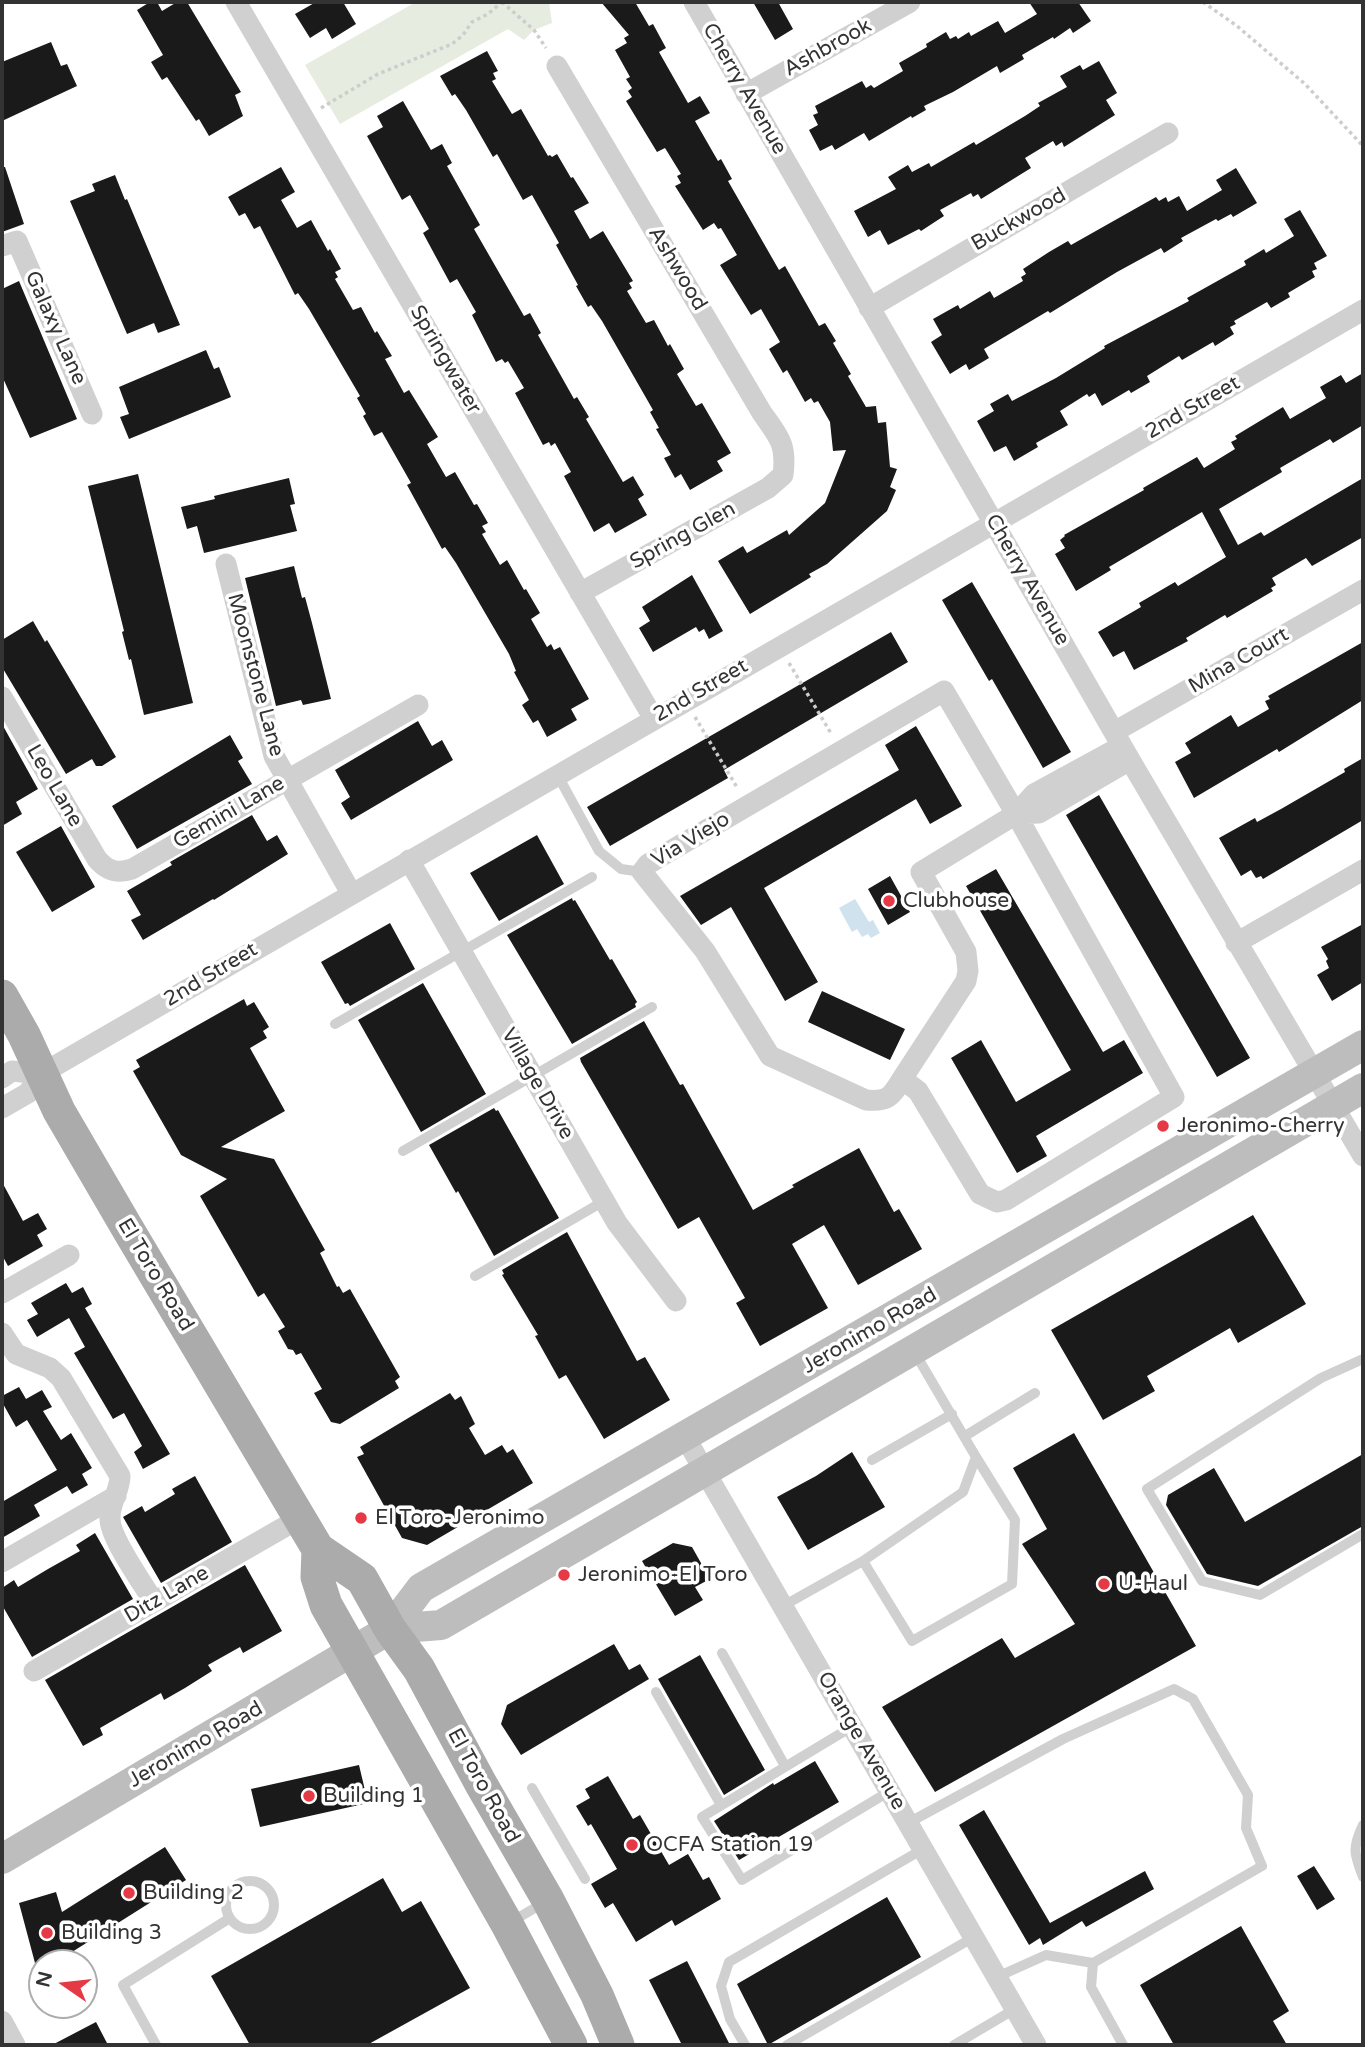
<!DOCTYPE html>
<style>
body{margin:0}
#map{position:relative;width:1365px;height:2047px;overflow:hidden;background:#fff;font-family:"Varela Round",sans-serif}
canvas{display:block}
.frame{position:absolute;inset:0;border:4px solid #333;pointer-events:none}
.north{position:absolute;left:28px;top:1949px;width:70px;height:70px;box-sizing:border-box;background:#fff;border:2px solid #adadad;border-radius:50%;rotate:284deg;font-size:19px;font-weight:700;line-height:28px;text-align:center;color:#333}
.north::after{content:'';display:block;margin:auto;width:24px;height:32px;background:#e63946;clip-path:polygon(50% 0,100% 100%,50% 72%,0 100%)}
</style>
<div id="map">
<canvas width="1365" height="2047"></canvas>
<div class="frame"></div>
<div class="north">N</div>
</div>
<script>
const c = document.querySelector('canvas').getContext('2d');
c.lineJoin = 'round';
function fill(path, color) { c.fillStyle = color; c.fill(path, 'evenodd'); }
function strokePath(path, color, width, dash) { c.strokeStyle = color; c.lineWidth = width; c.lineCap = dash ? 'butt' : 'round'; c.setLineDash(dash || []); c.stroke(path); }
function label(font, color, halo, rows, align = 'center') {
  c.font = font + ' "Varela Round",sans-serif'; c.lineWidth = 7; c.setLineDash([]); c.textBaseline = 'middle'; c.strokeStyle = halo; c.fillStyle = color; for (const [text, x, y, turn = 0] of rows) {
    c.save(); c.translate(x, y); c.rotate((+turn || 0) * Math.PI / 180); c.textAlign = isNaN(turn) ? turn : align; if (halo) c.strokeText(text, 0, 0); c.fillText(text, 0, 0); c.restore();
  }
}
fill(new Path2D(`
 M416,2H549L552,23L534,30L524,40L508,29L340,124L305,65Z`), '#e6ecdf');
fill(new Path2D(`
 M855,899L869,922L873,920L880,933L871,938L868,934L862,937L857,929L852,932L839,908Z`), '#cfe2ee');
fill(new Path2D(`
 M150,2H157L162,11L177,2H187L241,92L235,95L243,116L209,136L199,119L196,121L167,77L162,80L151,62L163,55L137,10Z
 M316,2H343L356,24L332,39L326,28L310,38L295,14Z
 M601,2H635L649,26L653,24L666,48L659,52L688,103L700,96L710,113L695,121L718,161L721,159L732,179L728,181L779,270L785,266L819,326L825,323L836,341L833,343L851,374L848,376L866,407L876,406L878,423L886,422L890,467L897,469L890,487L896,490L887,511L827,564L809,574L811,577L750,614L718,561L743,546L747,553L787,530L789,535L825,503L846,450L833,451L830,422L818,401L814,403L811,398L805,402L787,370L783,373L769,349L780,342L761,309L751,315L720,265L737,255L721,228L718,229L714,223L703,230L675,186L681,183L677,176L681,174L665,148L657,152L626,101L632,97L628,91L632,88L626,79L630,77L615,50L627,43L624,38L629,35Z
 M753,2H778L793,29L775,40Z
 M1029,2H1078L1091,21L1073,33L1070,28L1054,39L1053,37L1022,55L1024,59L1000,73L997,66L953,92L924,106L926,110L912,118L911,116L869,141L864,133L835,150L832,145L820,151L809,130L818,125L813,115L818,113L815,106L862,81L866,88L871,85L874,88L903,71L899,63L927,47L926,44L946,32L950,39L956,36L958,39L969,32L971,36L998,21L1005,33L1037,14Z
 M51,42L61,66L67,64L77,86L2,121V62Z
 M487,51L498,71L493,73L496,79L492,81L512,114L521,109L548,156L550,155L552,157L557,154L571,178L573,177L589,203L574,211L590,239L603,231L633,281L629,283L632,288L627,291L646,323L654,320L668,346L670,344L684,369L677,374L696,406L702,403L731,453L717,461L723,471L690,490L681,474L675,478L664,458L671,455L656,429L659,428L650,412L653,410L602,321L591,305L588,307L576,286L578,285L556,245L559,243L532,195L523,200L497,154L493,157L466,110L455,94L452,96L440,76Z
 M1099,61L1117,93L1106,100L1115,115L1064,147L1062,142L1056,146L1053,141L1025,158L1031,168L981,199L978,194L973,197L971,193L940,210L944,216L921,231L919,229L888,245L880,230L868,237L854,211L896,189L888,177L908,165L912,172L929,163L931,167L974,142L976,145L1025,116L1040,106L1038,103L1067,87L1060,76L1080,65L1083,70Z
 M403,101L431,150L442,144L452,163L447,166L480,225L474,229L524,316L530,313L541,333L538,335L574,399L577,397L589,417L586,419L623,482L633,476L644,495L638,499L647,515L615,533L609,523L594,532L564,476L571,472L555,443L551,446L549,442L543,445L515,393L524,388L508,361L505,363L502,359L496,362L472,315L476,312L457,279L450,283L423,233L429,229L410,195L402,200L367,136L383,127L377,116Z
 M2,167H5L24,224L2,232Z
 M281,167L295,192L281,200L297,228L311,220L328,251L330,249L341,269L335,272L338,277L335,279L353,310L361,307L375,333L377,331L392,356L385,359L404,393L409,390L438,437L427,444L446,477L455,472L474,505L477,504L488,523L482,526L486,532L482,534L500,565L507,560L524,590L526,589L540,613L531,619L547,647L551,644L554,650L560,647L589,699L571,709L577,720L547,737L538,720L533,723L522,705L529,700L514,672L516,671L509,654L456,563L445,547L442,549L407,485L411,483L382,432L374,436L363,416L366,414L357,398L360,396L309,309L298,293L295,295L260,226L254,229L245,213L239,216L228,197Z
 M1236,168L1257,203L1233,217L1231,214L1218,221L1216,219L1181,238L1183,241L1164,253L1161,248L1117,272L1050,313L1048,311L984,349L989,358L969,370L966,364L950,374L931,342L942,335L933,319L958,305L960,309L990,291L994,298L1023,281L1021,277L1026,274L1023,269L1049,252L1068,241L1071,245L1156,197L1159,201L1166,197L1168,202L1179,196L1187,211L1222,190L1216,180Z
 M115,175L125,200L127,199L180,325L158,333L154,323L127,334L70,201L95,191L92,184Z
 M1300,210L1327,256L1314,263L1317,269L1312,271L1315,277L1288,293L1290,297L1271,308L1267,302L1234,321L1236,324L1230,327L1234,334L1215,346L1213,342L1182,360L1179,356L1147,376L1150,382L1131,393L1129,390L1102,406L1095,393L1089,397L1087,394L1060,411L1068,425L1036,443L1038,447L1014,461L1006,446L994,452L977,421L994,411L990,404L1008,394L1012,401L1056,378L1105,348L1104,346L1189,301L1187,298L1246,265L1244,261L1264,249L1266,253L1294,236L1284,219Z
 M19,281L77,419L30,438L2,376V289Z
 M206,350L214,369L219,367L231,397L129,439L120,417L129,414L119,387Z
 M1363,373V425L1333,443L1330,439L1280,468L1282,472L1219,509L1238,545L1261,532L1264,536L1363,478V537L1312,566L1306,558L1272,578L1276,585L1271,588L1273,591L1227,618L1225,615L1186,638L1188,641L1134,670L1124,651L1113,657L1098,632L1141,607L1139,603L1175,582L1178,586L1226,557L1202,512L1109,567L1111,570L1076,591L1055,554L1065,548L1060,540L1065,536L1064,535L1144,490L1143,488L1197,457L1204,468L1235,449L1231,442L1237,439L1235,436L1283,407L1290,419L1326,398L1320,387L1341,375L1346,383Z
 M138,474L193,703L144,715L131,659L129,660L122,632L124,631L88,486Z
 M289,478L295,504L290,505L297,531L204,553L197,526L187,529L181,507L215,499L214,496Z
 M294,566L302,598L305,597L312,623L331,699L303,705L301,700L276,706L245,578Z
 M692,575L723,631L709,639L704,629L699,632L696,627L653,652L639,628L650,621L642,607Z
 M972,582L1071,752L1043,768L992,679L989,681L942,600Z
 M33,621L45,642L47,640L116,757L102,766H96L92,759L66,774L2,667V640Z
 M891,632L908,662L724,770L728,778L610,846L587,807Z
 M1363,642V700L1279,752L1277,749L1194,798L1175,762L1191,753L1185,743L1231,715L1238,727L1269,709L1265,701L1270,699L1268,696Z
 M418,721L432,746L442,740L453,760L351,820L341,803L350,797L335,770Z
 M2,724L38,789L16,802L22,814L2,826Z
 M916,726L962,806L930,824L916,799L764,888L818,982L785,1001L731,907L701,925L680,896L899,770L885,745Z
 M230,735L243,758L238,761L252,784L137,849L112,806Z
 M1363,758V820L1263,879L1261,876L1256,878L1251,870L1241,876L1219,838L1255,818L1257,822L1281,809L1345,772L1344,769Z
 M1099,795L1250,1058L1217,1077L1066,815Z
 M252,815L267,841L277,835L288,854L214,900L213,899L143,940L131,920L141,915L127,891L172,865L170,862Z
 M61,826L95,887L52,912L16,852Z
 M537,835L564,884L499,921L470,873Z
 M996,869L1103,1052L1124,1040L1143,1073L1036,1136L1047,1156L1017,1173L951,1058L981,1040L1016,1102L1071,1070L966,886Z
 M890,876L910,912L888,925L868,889Z
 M572,898L573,901L575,900L610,960L612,959L637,1002L635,1004L636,1007L572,1044L507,935Z
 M390,923L415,969L350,1006L348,1003L345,1004L321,962Z
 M1363,924V982L1332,1001L1317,975L1329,968L1326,961L1328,959L1321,947Z
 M423,983L486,1094L421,1132L358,1020Z
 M822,991L905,1029L890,1060L808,1022Z
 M244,999L247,1006L254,1002L269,1027L263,1031L267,1038L250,1048L285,1111L221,1147L274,1159L325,1250L320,1253L337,1287L339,1286L343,1293L350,1289L400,1377L395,1381L399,1388L340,1424L331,1422L314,1393L322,1389L301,1353L296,1355L293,1350L288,1349L278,1331L285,1327L264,1293L258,1297L200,1196L227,1179L181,1155L133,1071L140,1067L136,1060Z
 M644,1021L680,1085L683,1084L753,1210L794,1187L792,1185L859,1148L894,1212L899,1209L922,1249L858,1285L824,1225L792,1244L828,1308L760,1346L736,1303L745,1298L699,1217L678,1229L581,1062L580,1058Z
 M494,1108L496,1111L498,1110L559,1218L494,1256L458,1191L456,1193L429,1145Z
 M2,1182L23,1221L38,1213L47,1229L37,1235L43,1246L8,1266L2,1255Z
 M1253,1215L1306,1304L1238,1343L1230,1328L1147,1376L1155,1391L1103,1420L1051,1330Z
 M567,1232L637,1361L645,1357L670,1400L604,1439L566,1375L559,1379L535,1336L538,1335L502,1275L504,1274L502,1270Z
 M66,1283L72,1293L83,1287L92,1304L85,1308L170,1454L143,1469L134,1452L142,1446L124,1413L113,1419L74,1353L85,1347L69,1318L37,1337L27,1320L38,1314L31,1303Z
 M19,1387L26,1399L42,1390L52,1407L43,1411L61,1440L71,1433L92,1468L82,1474L88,1485L72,1494L67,1486L34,1505L40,1516L2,1538V1502L57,1470L27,1420L16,1427L2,1402V1396Z
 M450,1393L455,1400L461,1396L475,1424L469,1428L485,1455L502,1445L507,1453L513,1449L533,1483L427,1545L402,1538L357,1457L364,1454L360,1447Z
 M1074,1433L1196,1646L935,1792L882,1707L1002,1638L1015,1658L1075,1624L1022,1544L1047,1529L1013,1468Z
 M852,1452L885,1507L808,1550L777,1497L816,1476Z
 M1363,1454V1526L1258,1586L1207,1574L1166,1505L1168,1495L1214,1468L1245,1522Z
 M195,1476L232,1542L161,1583L123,1517L142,1506L145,1512L175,1494L172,1489Z
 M95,1533L133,1599L32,1657L2,1605V1588L14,1580L18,1587L48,1569L80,1551L76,1545Z
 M673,1543L692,1547L710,1579L695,1587L703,1600L675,1616L642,1561Z
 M245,1565L282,1631L243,1653L240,1647L208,1665L212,1671L185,1688L164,1700L161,1693L100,1728L103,1735L83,1746L45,1680Z
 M614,1644L629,1670L640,1664L649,1679L521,1755L501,1724L507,1705Z
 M700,1655L765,1770L724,1795L658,1679Z
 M815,1761L839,1802L739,1860L714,1821L773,1783L774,1785Z
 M359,1765L368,1803L260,1827L251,1789Z
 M608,1776L633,1819L640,1815L669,1865L688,1854L703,1880L709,1877L721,1899L675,1926L672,1920L636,1942L613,1903L605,1908L591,1884L617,1869L591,1824L588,1826L576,1806L590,1798L585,1789Z
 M984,1810L1050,1923L1145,1871L1154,1889L1086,1927L1082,1921L1043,1945L1040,1938L1029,1945L959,1825Z
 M165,1847L186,1880L72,1952L75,1963H35L19,1903L56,1892L62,1912Z
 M1314,1866L1335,1899L1317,1910L1297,1876Z
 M383,1878L402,1912L421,1901L470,1988L367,2045H250L211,1976Z
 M887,1897L921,1957L768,2045L737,1984Z
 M1241,1926L1289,2011L1273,2021L1287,2045H1174L1140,1985Z
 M687,1961L730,2045H682L649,1980Z
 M96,2022L108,2045H52Z`), '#1a1a1a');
strokePath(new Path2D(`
 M502,2L534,30L546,48
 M1203,2L1237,26L1305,84L1363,146
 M321,108L378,74L452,44L463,35L472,22L488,14L502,2
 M789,663L832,735
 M695,717L738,789`), '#cdcdcd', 3.5, [3.5, 3.5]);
strokePath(new Path2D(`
 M557,774L599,851L621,869L642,872
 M335,1024L592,877
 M403,1151L652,1007
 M475,1276L604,1201
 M1363,1359L1321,1378L1147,1489L1202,1581L1260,1595L1363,1534
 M965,1436L1035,1393
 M872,1460L952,1414
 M863,1561L912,1641L1012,1584L1015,1520L976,1457
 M783,1606L863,1561L963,1492L976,1457L915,1353
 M722,1653L785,1766
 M656,1692L721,1805
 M853,1726L702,1817L742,1880L890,1791
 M532,1788L585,1879
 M908,1823L1063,1739L1174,1689L1193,1699L1248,1795L1246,1828L1262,1866L1093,1963L1046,1955L997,1977
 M1363,1825C1352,1848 1354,1854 1363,1877
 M226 1905a24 24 0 1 1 48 0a24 24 0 1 1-48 0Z
 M511,1922L545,1902
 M1093,1963L1091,1987L1123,2045
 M156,2045L123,1985L230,1918
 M745,2045L730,2019L721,1986L729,1962L923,1849
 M787,2045L974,1937
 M954,2045L1015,2009`), '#d0d0d0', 10);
strokePath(new Path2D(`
 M236,2L654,719
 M694,2L1130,760L1363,1156
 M557,66L762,413C779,437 787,444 783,475L768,488L580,593
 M746,94L910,2
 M2,246L17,241L92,414
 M869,308L1168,133
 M226,564L274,756L351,893
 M2,697L97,859C107,871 117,874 132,869L418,705
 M1114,732L1363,590
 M1016,814L1039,813L1130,760
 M409,860L617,1223L676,1301
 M1236,943L1363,870
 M2,1078L12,1071L41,1074
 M902,1079L918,1091L980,1194L997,1202L1006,1200L1174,1097L1016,814L944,691L648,864L642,872L705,951L770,1056L866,1100C888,1102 891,1097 902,1079L966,981L968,971L966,952L921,872L1016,814L1034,794L1122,746
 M2,1108L28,1093L41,1074L1363,310
 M2,1293L69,1255
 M2,1333L16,1354L50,1368L61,1378L120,1476C120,1491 109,1504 110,1519C110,1538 143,1584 154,1602
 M685,1437L1036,2045
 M2,1562L116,1496
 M34,1671L300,1518
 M2,2021L15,2045`), '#d0d0d0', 21);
strokePath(new Path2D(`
 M390,1629L441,1625L1363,1088
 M2,1859L390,1629L421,1588L1363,1045`), '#bdbdbd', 30);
strokePath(new Path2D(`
 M2,996L24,1035L59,1111L129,1231L318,1549L362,1579L390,1629L419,1669L481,1784L548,1900L597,1995L618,2045
 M318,1549L317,1577L326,1605L507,1924L571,2045`), '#ababab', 33);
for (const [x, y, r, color] of [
 [889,901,7,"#e63946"],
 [1163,1126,7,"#e63946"],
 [361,1518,7,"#e63946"],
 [564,1575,7,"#e63946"],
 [1104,1584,7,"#e63946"],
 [309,1796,7,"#e63946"],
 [632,1845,7,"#e63946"],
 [129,1893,7,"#e63946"],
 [47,1933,7,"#e63946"]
]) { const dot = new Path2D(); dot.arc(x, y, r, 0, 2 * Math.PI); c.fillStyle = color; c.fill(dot); strokePath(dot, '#fff', 2.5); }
label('21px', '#333', '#fff', [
 ["Ashbrook",828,48,-29],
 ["Cherry Avenue",744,89,60],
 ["Buckwood",1019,220,-30],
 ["Ashwood",677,269,59],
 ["Galaxy Lane",55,328,66],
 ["Springwater",445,360,60],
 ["2nd Street",1193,408,-30],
 ["Spring Glen",683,536,-29],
 ["Cherry Avenue",1027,580,60],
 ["Mina Court",1239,661,-30],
 ["Moonstone Lane",255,675,75],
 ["2nd Street",701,691,-30],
 ["Leo Lane",54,786,60],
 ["Gemini Lane",229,813,-30],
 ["Via Viejo",691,840,-31],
 ["2nd Street",211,975,-31],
 ["Village Drive",537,1084,60],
 ["El Toro Road",155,1275,59],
 ["Jeronimo Road",870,1331,-30],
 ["Ditz Lane",167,1595,-30],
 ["Orange Avenue",861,1741,60],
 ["Jeronimo Road",196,1745,-30],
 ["El Toro Road",483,1786,61]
]);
label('21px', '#333', '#fff', [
 ["Clubhouse",903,901],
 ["Jeronimo-Cherry",1177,1126],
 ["El Toro-Jeronimo",375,1518],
 ["Jeronimo-El Toro",578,1575],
 ["U-Haul",1118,1584],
 ["Building 1",323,1796],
 ["OCFA Station 19",646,1845],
 ["Building 2",143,1893],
 ["Building 3",61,1933]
], 'left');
</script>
